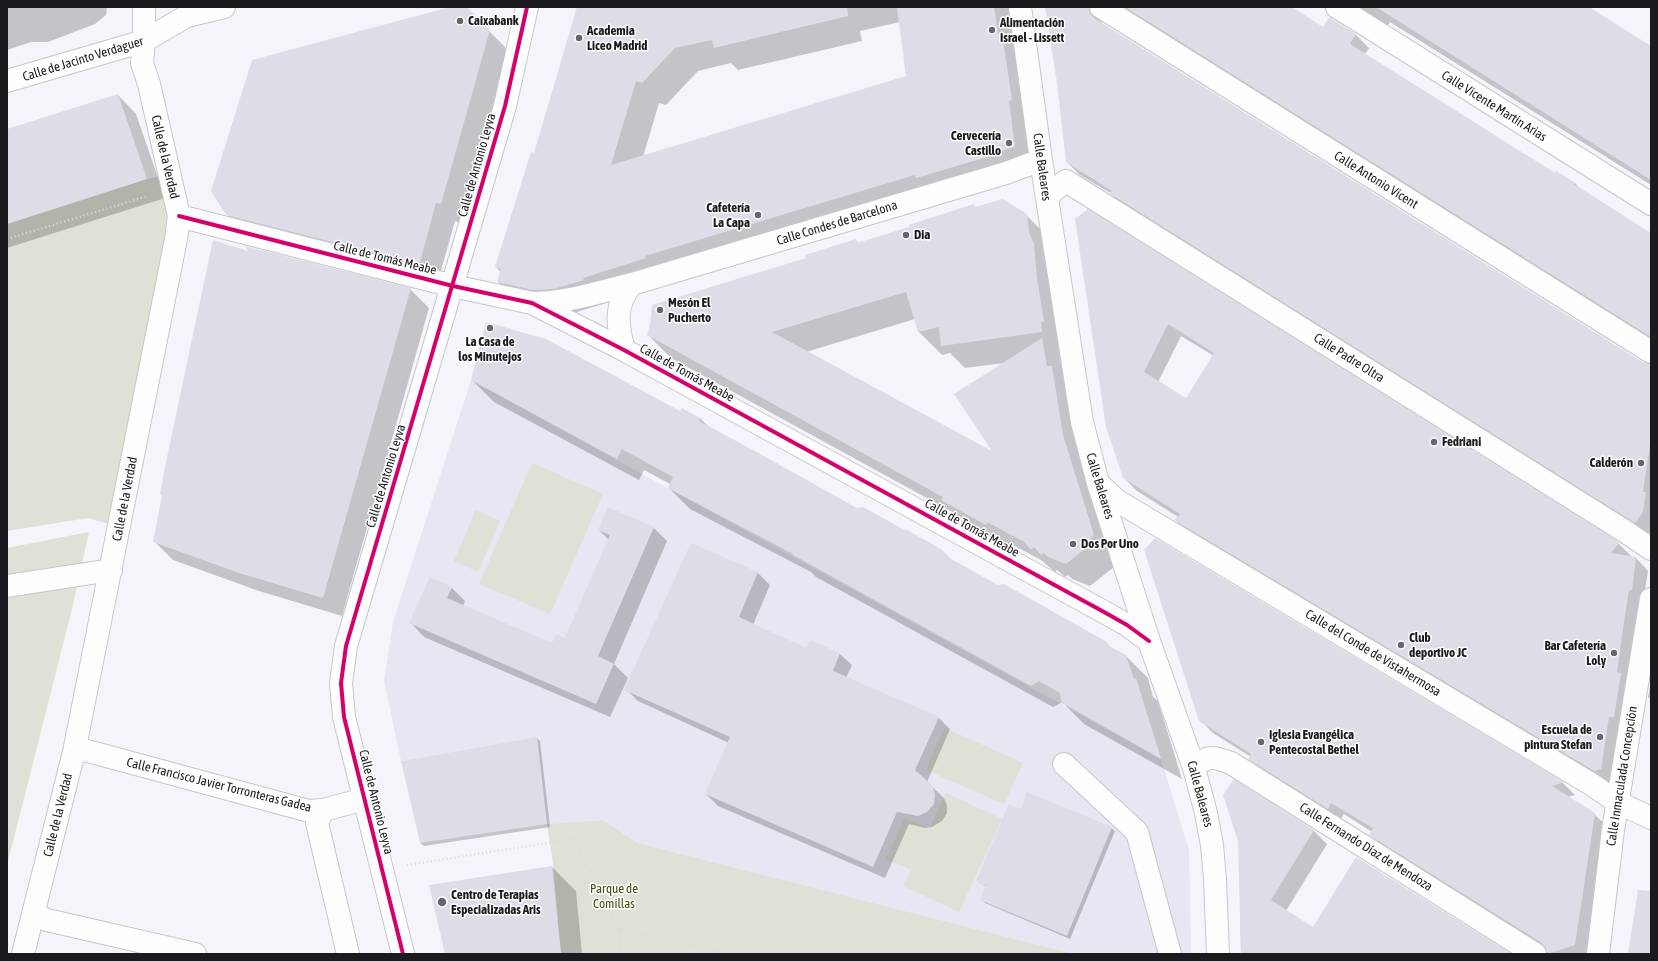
<!DOCTYPE html>
<meta charset="utf-8">
<style>
body{margin:0}
#map{position:relative;width:1658px;height:961px;overflow:hidden;background:#f5f4fa;font-family:"Asap Condensed",sans-serif}
canvas{display:block}
.frame{position:absolute;inset:0;border:8px solid #1b1a1e;pointer-events:none}
</style>
<div id="map">
<canvas width="1658" height="961"></canvas>
<div class="frame"></div>
</div>
<script>
const c = document.querySelector('canvas').getContext('2d');
c.lineJoin = 'round';
function fill(path, color) { c.fillStyle = color; c.fill(path, 'evenodd'); }
function strokePath(path, color, width, dash) { c.strokeStyle = color; c.lineWidth = width; c.lineCap = dash ? 'butt' : 'round'; c.setLineDash(dash || []); c.stroke(path); }
function label(font, color, halo, rows, align = 'center') {
  c.font = font + ' "Asap Condensed",sans-serif'; c.lineWidth = 3; c.setLineDash([]); c.textBaseline = 'middle'; c.strokeStyle = halo; c.fillStyle = color; for (const [text, x, y, turn = 0] of rows) {
    c.save(); c.translate(x, y); c.rotate((+turn || 0) * Math.PI / 180); c.textAlign = isNaN(turn) ? turn : align; if (halo) c.strokeText(text, 0, 0); c.fillText(text, 0, 0); c.restore();
  }
}
fill(new Path2D(`
 M471,380L1161,759L1189,850L1191,953L1074,954L638,843L603,820L547,824L537,737L401,761L384,680L393,622Z`), '#e7e6f2');
fill(new Path2D(`
 M169,174L179,216L119,527L88,518L7,531V224L147,179Z
 M532,463L603,494L550,614L479,584Z
 M476,510L500,521L478,572L454,561Z
 M89,532L72,609L7,865V548Z
 M945,728L1023,763L1004,804L926,770Z
 M946,793L1002,819L959,912L903,886L911,870L886,859L905,818L929,829Z
 M603,820L638,843L1074,954H561L553,863L547,824Z`), '#dee1d6');
fill(new Path2D(`
 M7,7H107L106,15L95,24L48,42H31L7,50Z
 M454,7H465L508,50L460,223L455,221L438,281L246,234L227,214Z
 M578,7H1014L1037,170L605,301L606,303L577,312L557,313L521,305L498,282L501,272L496,267L535,154ZM900,22L907,77L643,157L659,103L666,105L698,71L731,63L738,70L862,41L860,31Z
 M1046,7H1289L1323,28L1356,35L1369,48L1365,54L1555,174L1575,183L1582,191L1651,234V341L1101,20L1102,24L1651,374V531L1648,535L1123,206L1112,194L1080,175L1067,162L1058,83Z
 M1355,7H1587L1651,47V185L1390,22L1386,29Z
 M118,95L136,114L165,198L7,248V130Z
 M974,206L976,208L1026,215L1049,238L1065,355H1059L1065,362L1114,567L1090,586L1072,579L1068,575L1065,577L1057,570L1055,572L1041,560L1011,544L1009,547L966,523L956,514L671,358L648,335L807,259L855,240L859,244ZM915,319L919,332L942,355L950,353L965,368L1004,363L995,454L806,352Z
 M1076,220L1616,541L1631,556V557L1636,558L1648,571L1614,782L1608,784L1188,533L1175,520L1178,517L1137,491L1124,478ZM1181,336L1214,356L1186,399L1158,382Z
 M410,289L429,308L342,616L259,591L173,560L154,541L163,496L161,494Z
 M472,380L681,412L700,418L708,426L951,561L1106,643L1113,650L1126,656L1148,678L1153,697L1158,701L1182,779L1084,724L1064,704L1061,703L1053,707L816,577L811,572L690,509L669,488L670,484L644,470L639,480L494,402Z
 M653,527L667,541L614,664L628,678L610,717L424,637L411,623L452,588L465,601L463,606L552,644L566,640L609,540L599,530Z
 M1156,539L1563,783L1575,795L1568,797L1594,814L1607,826L1587,954H1549L1548,951L1383,847L1371,835L1372,832L1344,814L1340,820L1261,771L1249,759L1251,757L1213,733L1200,720Z
 M692,544L758,573L770,585L753,625L807,649L840,654L852,665L846,678L938,717L950,729L927,782L944,798L947,806V813L942,821L932,827L925,828L909,824L885,878L718,806L706,794L729,743L638,701L626,689Z
 M1651,682V700L1648,697Z
 M537,738L540,741L550,827L424,846L420,843Z
 M1234,781L1314,831L1327,844L1286,911L1313,928L1510,954H1241L1239,841Z
 M1111,828L1115,831L1070,939L985,903L982,900L987,887L977,881Z
 M552,867L576,891L582,954H446Z`), '#0003');
fill(new Path2D(`
 M450,7H467L490,30L441,204L436,203L420,262L418,264L226,215L211,191L252,60Z
 M577,7H847L848,16L714,48L712,40L675,48L642,83L636,81L611,165L906,76L897,7H994L998,34L1002,33L1012,100L1009,101L1015,147L994,153V155L916,178L915,175L645,256L646,258L583,278L584,280L554,289L533,290L497,282L501,269L495,267L531,152L534,153Z
 M1045,7H1089L1090,13L1094,18L1644,363L1651,364V438L1643,492H1646L1643,512L1635,523L1109,193L1112,191L1066,162L1057,83Z
 M1125,7H1292L1323,27L1329,17L1356,34L1350,44L1555,173L1556,171L1576,183L1574,184L1651,233V337Z
 M1376,7H1589L1651,46V180Z
 M118,94L147,179L7,224V129Z
 M1003,199L1027,214L1029,232L1034,244L1037,278L1044,322H1041L1042,332L941,346L939,327L918,332L906,292L772,332L992,451L954,394L1042,338L1047,366H1052L1063,435L1094,535L1090,539L1092,543L1066,564L1048,557L1044,553L1041,555L1034,547L1031,550L1024,542L1017,538L987,522L986,525L941,500L943,497L647,335L650,324L652,305L806,258L805,255L856,239L857,243L909,227V225L930,218L974,204L975,207Z
 M1088,209L1616,540L1619,543L1611,553L1636,557L1632,590H1629L1624,622L1617,672L1621,673L1614,717H1609L1601,769L1594,771L1174,520L1180,514L1123,478L1106,427L1075,219ZM1168,324L1214,353L1186,398L1144,372Z
 M213,240L248,251L245,246L411,288L323,598L239,573L153,542L162,495L160,494L166,462Z
 M486,322L546,339L680,411L682,408L700,418L699,421L753,450L857,508L863,507L903,529L907,530L941,549L951,559L998,585L1004,584L1107,642L1109,646L1126,655L1134,679L1136,678L1161,759L1061,702L1060,693L1039,681L1031,686L793,555V554L668,488L673,477L622,449L617,459L471,380Z
 M608,507L654,527L598,656L614,664L596,704L409,623L430,577L452,587L447,598L552,643L556,634L565,638L610,535L598,530Z
 M1155,538L1564,782L1552,786L1595,813L1575,945L1547,954L1546,948L1542,943L1369,835L1373,828L1331,803L1328,809L1248,759L1251,754L1199,721L1144,550Z
 M691,543L758,572L739,617L806,648L810,640L840,653L833,671L939,717L915,770L932,785L935,794L934,804L927,812L918,816L897,812L873,867L705,794L730,737L624,690Z
 M537,737L547,824L420,843L401,761Z
 M1234,779L1314,830L1271,900L1313,927L1356,857L1512,954H1241L1238,841L1223,795Z
 M1027,792L1112,827L1067,936L980,900L986,886L976,881L1009,804L1021,809Z
 M552,866L561,954H445L429,885Z
 M1638,890L1651,891V954H1628Z`), '#dedce6');
const minor = new Path2D(`
 M1020,7L1041,160L1082,422L1098,483L1149,641L1194,768L1206,813L1212,845L1215,880L1218,954
 M1101,7L1651,352
 M1337,7L1651,204
 M7,81L144,41L187,16L224,7
 M1047,196L1066,181L1623,530L1651,549
 M179,216L453,286L532,303L624,350L1104,612L1127,625L1149,641
 M532,303C566,303 599,292 632,284
 M624,350C617,325 614,305 632,284L1006,173L1041,160
 M1098,483L1116,500L1591,784L1617,802L1651,818
 M7,586L111,570
 M74,752L84,750L309,811L323,810L365,799
 M1064,764L1137,832L1170,954
 M1194,768C1207,754 1215,757 1231,763L1535,954
 M323,810L317,823L348,954
 M34,910L40,917L47,920L195,954
 M23,954L74,752L176,239L179,216L149,84L142,63L144,41V7
 M1598,954L1613,830L1651,599`);
const major = new Path2D(`
 M403,954L344,717L341,683L346,646L505,106L527,7`);
strokePath(minor, '#c7c7cb', 24);
strokePath(major, '#c7c7cb', 24);
strokePath(new Path2D(`
 M7,239L148,196
 M407,865L573,839L619,929
 M621,954L619,929L728,954`), '#dad9db', 2.5, [1, 3]);
strokePath(minor, '#fefdfe', 22);
strokePath(major, '#fefdfe', 22);
strokePath(new Path2D(`
 M179,216L453,286L532,303L624,350L1104,612L1127,625L1149,641
 M403,954L344,717L341,683L346,646L505,106L527,7`), '#d6006c', 4);
for (const [x, y, r, color] of [
 [460,21,4,"#67666b"],
 [992,30,4,"#67666b"],
 [579,38,4,"#67666b"],
 [1009,143,4,"#67666b"],
 [758,215,4,"#67666b"],
 [906,235,4,"#67666b"],
 [660,310,4,"#67666b"],
 [490,328,4,"#67666b"],
 [1434,442,4,"#67666b"],
 [1641,463,4,"#67666b"],
 [1073,544,4,"#67666b"],
 [1401,645,4,"#67666b"],
 [1614,653,4,"#67666b"],
 [1600,737,4,"#67666b"],
 [1261,742,4,"#67666b"],
 [442,902,5,"#67666b"]
]) { const dot = new Path2D(); dot.arc(x, y, r, 0, 2 * Math.PI); c.fillStyle = color; c.fill(dot); strokePath(dot, '#fff', 1.5); }
label('bold 13px', '#1b1a1e', '#fff', [
 ["Caixabank",468,21],
 ["Alimentación",1000,23],
 ["Israel - Lissett",1000,38],
 ["Academia",587,31],
 ["Liceo Madrid",587,46],
 ["Cervecería",1001,136,"right"],
 ["Castillo",1001,151,"right"],
 ["Cafetería",750,208,"right"],
 ["La Capa",750,223,"right"],
 ["Dia",914,235],
 ["Mesón El",668,303],
 ["Pucherto",668,318],
 ["La Casa de",490,342,"center"],
 ["los Minutejos",490,357,"center"],
 ["Fedriani",1442,442],
 ["Calderón",1633,463,"right"],
 ["Dos Por Uno",1081,544],
 ["Club",1409,638],
 ["deportivo JC",1409,653],
 ["Bar Cafetería",1606,646,"right"],
 ["Loly",1606,661,"right"],
 ["Escuela de",1592,730,"right"],
 ["pintura Stefan",1592,745,"right"],
 ["Iglesia Evangélica",1269,735],
 ["Pentecostal Bethel",1269,750],
 ["Centro de Terapias",451,895],
 ["Especializadas Aris",451,910]
], 'left');
label('13px', '#1b1a1e', '#fff', [
 ["Calle de Jacinto Verdaguer",83,59,-17],
 ["Calle Vicente Martín Arias",1494,106,32],
 ["Calle de la Verdad",165,157,77],
 ["Calle de Antonio Leyva",477,165,-74],
 ["Calle Baleares",1042,167,82],
 ["Calle Antonio Vicent",1376,180,32],
 ["Calle Condes de Barcelona",837,223,-17],
 ["Calle de Tomás Meabe",385,258,14],
 ["Calle Padre Oltra",1349,358,32],
 ["Calle de Tomás Meabe",687,373,29],
 ["Calle de Antonio Leyva",386,476,-73],
 ["Calle Baleares",1100,486,73],
 ["Calle de la Verdad",125,499,-79],
 ["Calle de Tomás Meabe",972,528,29],
 ["Calle del Conde de Vistahermosa",1373,653,31],
 ["Calle Inmaculada Concepción",1622,776,-81],
 ["Calle Francisco Javier Torronteras Gadea",219,785,14],
 ["Calle Baleares",1200,794,75],
 ["Calle de Antonio Leyva",376,802,76],
 ["Calle de la Verdad",58,815,-76],
 ["Calle Fernando Díaz de Mendoza",1366,847,32]
]);
label('13px', '#424d0d', '#fff', [
 ["Parque de",614,889],
 ["Comillas",614,904]
]);
</script>
